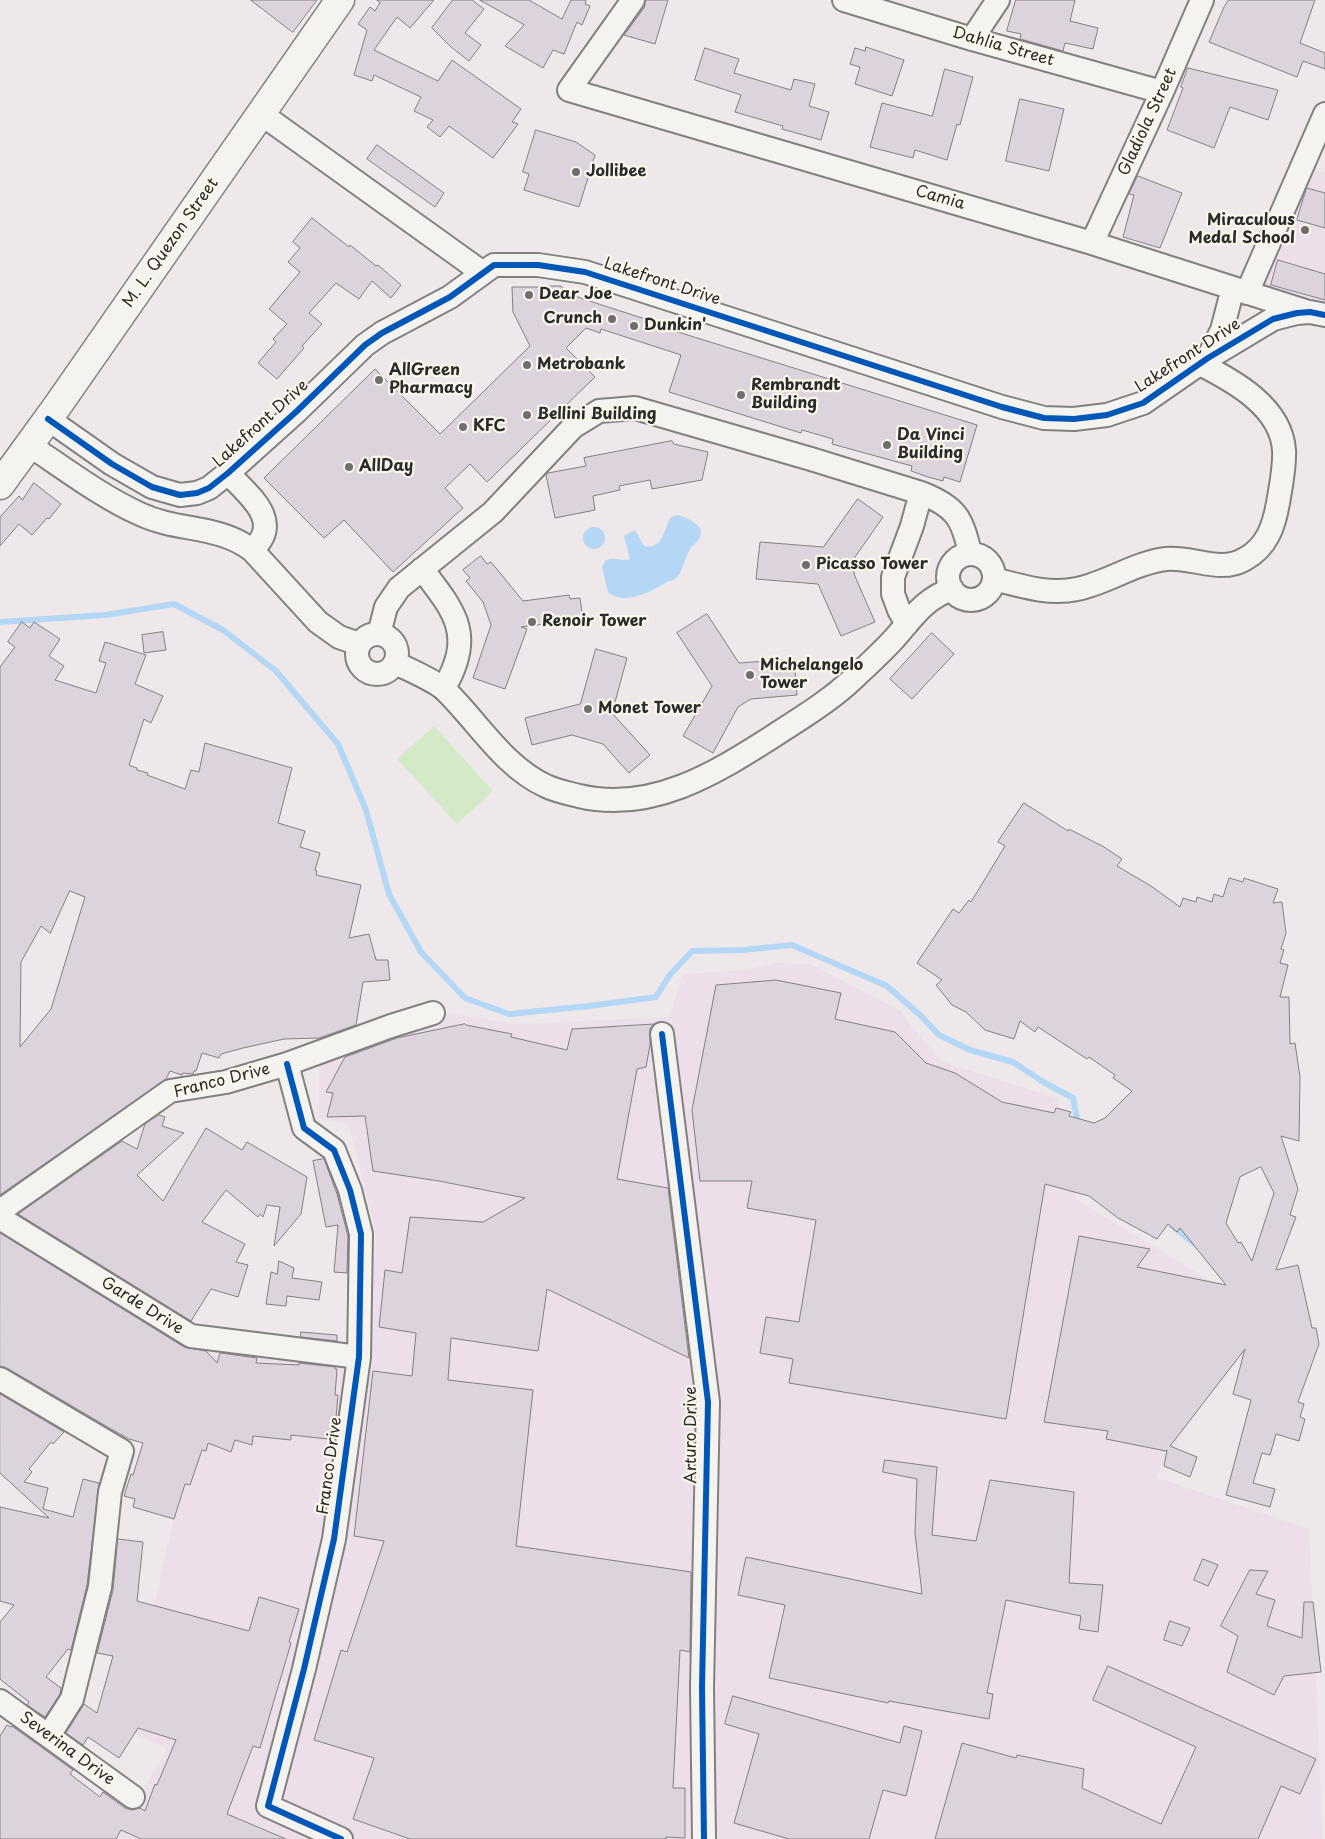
<!DOCTYPE html>
<style>
body{margin:0}
canvas{display:block;background:#eee8eb}
</style>
<canvas width="1325" height="1839"></canvas>
<script>
const c = document.querySelector('canvas').getContext('2d');
c.lineJoin = 'round';
function fill(path, color) { c.fillStyle = color; c.fill(path, 'evenodd'); }
function strokePath(path, color, width, dash) { c.strokeStyle = color; c.lineWidth = width; c.lineCap = dash ? 'butt' : 'round'; c.setLineDash(dash || []); c.stroke(path); }
function label(font, color, halo, rows, align = 'center') {
  c.font = font + ' "Playpen Sans",sans-serif'; c.lineWidth = 4.5; c.setLineDash([]); c.textBaseline = 'middle'; c.strokeStyle = halo; c.fillStyle = color; for (const [text, x, y, turn = 0] of rows) {
    c.save(); c.translate(x, y); c.rotate((+turn || 0) * Math.PI / 180); c.textAlign = isNaN(turn) ? turn : align; if (halo) c.strokeText(text, 0, 0); c.fillText(text, 0, 0); c.restore();
  }
}
fill(new Path2D(`
 M1309,168L1325,173V305L1262,287Z
 M776,963L810,964L901,1011L910,1025L943,1062L1057,1098L1077,1200L1227,1291L1252,1353L1223,1371L1210,1393L1155,1477L1309,1529L1323,1839H114L167,1749L127,1730L193,1431L214,1350L368,1365L376,1233L349,1124L319,1119V1057L449,1013L513,1024L669,1017L683,974L745,970Z`), '#ecdfea');
fill(new Path2D(`
 M434,726L493,791L457,824L397,759Z`), '#d4eac7');
fill(new Path2D(`
 M677,515C686,517 708,526 699,539C696,544 691,546 689,551C684,559 683,573 675,579C672,581 668,581 665,583C651,592 623,606 608,592L602,567L606,560C617,556 622,563 630,559L624,536L635,530L644,546C663,550 664,530 670,518Z
 M583 538a11 11 0 1 1 22 0a11 11 0 1 1-22 0Z`), '#b5d7f6');
strokePath(new Path2D(`
 M0,622L105,615L174,604L223,630L276,671L338,744L366,810L389,894L421,952L465,998L509,1014L589,1006L656,997L669,976L692,951L743,950L792,945L887,986L920,1015L939,1035L970,1050L1013,1062L1045,1083L1073,1098L1078,1124
 M1172,1226L1196,1245`), '#b5d7f6', 6);
const building = new Path2D(`
 M251,0H317L293,32Z
 M377,0H434L410,28L397,17L374,50L438,81L452,60L521,109L512,122L518,124L493,158L449,126L440,137L427,127L433,120L414,111L421,97L374,75L372,81L354,75L367,30L358,24L370,7L375,11L380,3Z
 M453,0H472L484,9L465,33L481,45L469,61L451,47L432,28Z
 M480,0H529L562,19L571,0H586L585,4L590,6L582,25L577,22L564,54L553,50L543,68L505,46L524,25Z
 M646,0H668L655,44L624,35L644,8Z
 M1016,0H1075L1070,21L1098,28L1093,49L1065,43L1063,51L1020,39L1021,34L1007,31Z
 M1229,0H1315L1300,43L1325,53V69L1303,61L1297,77L1209,42L1224,7Z
 M866,47L904,60L892,96L855,84L860,67L850,64L855,48L865,51Z
 M705,48L739,59L734,73L791,90L794,79L815,84L809,106L829,112L821,140L782,129L783,126L735,112L741,95L695,80Z
 M1188,68L1278,90L1268,120L1230,107L1214,148L1167,130L1183,88L1181,87Z
 M945,69L973,77L960,125L957,124L947,160L915,150L913,158L870,147L882,103L932,116Z
 M1020,99L1064,109L1049,171L1006,161Z
 M536,130L576,142L595,155L579,207L524,190L529,174L523,172Z
 M377,145L444,193L435,207L367,159Z
 M1138,176L1182,193L1160,248L1123,237L1134,195L1129,194Z
 M1307,188L1325,193V228L1297,220Z
 M312,218L349,247L350,245L376,266L378,265L401,285L391,298L372,281L359,299L336,283L309,313L322,324L302,346L304,348L277,379L258,363L276,342L273,339L287,324L269,309L300,272L288,262L300,248L293,242Z
 M1278,260L1325,274V300L1271,285Z
 M551,286H561L568,294L679,330L678,332L977,425L960,482L944,477L943,481L928,477L911,471L912,466L832,444L833,439L802,430L801,433L669,392L681,355L601,329L600,333L586,328L566,348L595,377L487,482L470,464L445,488L463,508L393,572L344,520L324,538L264,478L375,369L440,434L530,346L513,312L512,287H540Z
 M672,441L674,444L708,452L702,480L652,489L650,480L619,486L620,490L593,496L595,510L555,518L546,475L548,473L586,466L584,458Z
 M34,483L61,504L49,519L47,518L32,535L19,524L0,546V517L19,496L22,500Z
 M858,499L883,517L855,557L854,574L875,622L841,636L818,584L756,579L760,542L823,547Z
 M481,556L487,564L491,562L523,601L569,595L570,599L580,598L583,619L521,627L527,629L505,689L473,678L491,625L483,602L466,581L470,578L463,570Z
 M707,614L739,663L794,659L797,695L751,699L738,707L713,753L683,736L712,686L677,633Z
 M22,622L30,628L34,622L60,639L49,656L64,666L55,680L96,693L106,663L99,661L105,642L146,655L135,684L163,696L151,723L144,719L129,765L137,768V770L148,773L147,775L185,789L191,770L199,772L205,743L292,768L278,823L305,831L300,847L320,853L315,870L317,871L316,875L361,885L349,938L369,934L376,960H388L390,980L363,982L356,1025L319,1038L284,1039L243,1048L221,1054L219,1058L202,1053L196,1071H194L193,1074L183,1073L182,1075L170,1071L166,1079L0,1195V667L15,647L8,642ZM70,891L85,897L51,1009L20,1047L21,962L41,926L50,933Z
 M163,632L166,650L144,653L142,635Z
 M932,633L954,654L912,699L890,679Z
 M596,649L627,658L612,713L650,755L629,773L603,744L572,735L532,745L525,718L580,704Z
 M1024,803L1068,831L1069,829L1104,847L1122,859L1117,866L1151,886L1180,907L1183,898L1196,902L1197,897L1212,902L1214,894L1223,897L1229,878L1243,882L1244,878L1278,889L1273,903L1282,902L1286,933L1281,949L1284,950L1280,963L1288,965L1280,997H1289L1290,1044L1295,1043L1300,1077L1299,1141L1281,1136L1298,1189L1290,1215L1296,1217L1276,1270L1298,1265L1312,1328H1316L1319,1344L1298,1402L1304,1404L1300,1417L1305,1419L1299,1441L1276,1434L1270,1455L1262,1453L1253,1483L1275,1489L1270,1507L1226,1495L1251,1400L1233,1394L1245,1349L1170,1446L1197,1457L1190,1477L1164,1466L1167,1450L1166,1451L1106,1439L1108,1431L1044,1422L1079,1236L1150,1249L1137,1267L1226,1285L1180,1228L1177,1232L1168,1224L1157,1239L1118,1218L1089,1196L1045,1184L1006,1419L789,1383L793,1359L760,1353L766,1317L799,1322L816,1220L747,1208L752,1181H700L692,1110L716,985L776,980L841,993L835,1019L895,1032L926,1063L955,1073L1002,1102L1054,1113L1056,1108L1071,1112L1069,1116L1094,1123L1105,1118L1132,1091L1113,1078L1115,1075L1089,1057L1087,1059L1038,1027L1035,1032L1020,1021L1014,1039L985,1030L966,1012L952,1005L936,985L942,980L917,963L953,909L959,913L969,900L971,902L1005,846L998,842ZM1261,1167L1274,1193L1252,1261L1241,1242L1238,1243L1226,1223L1240,1177Z
 M465,1024L466,1025L512,1034L511,1037L567,1050L572,1029L654,1024L650,1029V1045L646,1067L637,1069L617,1179L668,1188L689,1358L547,1289L538,1351L451,1338L448,1380L533,1390L516,1546L691,1572L690,1652L680,1650L673,1788H685V1838L666,1837V1839H410L353,1819L374,1758L314,1740L341,1650L347,1652L384,1541L354,1536L373,1371L412,1376L416,1333L379,1327L385,1270L402,1273L410,1217L483,1222L525,1198L439,1181L373,1171L365,1116L327,1117L333,1093L326,1092L345,1057L397,1038Z
 M159,1115L165,1117L162,1126L184,1133L137,1175L163,1201L206,1128L242,1150L247,1142L307,1177L301,1214L274,1246L280,1207L267,1205L263,1217L260,1214L258,1217L226,1190L202,1222L245,1244L236,1262L248,1265L238,1297L211,1289L191,1321L18,1214L122,1141L137,1149L145,1124Z
 M324,1159L337,1194L348,1236L347,1273L334,1272L338,1225L326,1227L313,1161Z
 M0,1233L184,1347L206,1351L217,1363L220,1353L257,1358L256,1363L299,1365V1363L335,1367V1369H337L335,1395H338L336,1418H333L328,1439L291,1435V1440L253,1436L252,1445L235,1440L231,1452L208,1443L206,1451L202,1450L190,1485L185,1484L174,1519L133,1507L135,1499L124,1496L131,1474L133,1475L143,1443L129,1439L111,1429L7,1368L0,1366Z
 M279,1261L294,1268L292,1278L322,1282L319,1300L287,1296L286,1306L266,1304L271,1272L277,1274Z
 M301,1332L337,1335V1341L301,1337Z
 M0,1394L64,1432L53,1444L51,1442L29,1469L32,1472L24,1482L48,1488L43,1509L73,1517L83,1479L99,1483L87,1585L71,1650L68,1649L46,1677L61,1688L60,1694L45,1717L27,1705L29,1702L0,1679V1622L14,1605L0,1601V1507L49,1518L0,1473Z
 M885,1460L937,1467L932,1535L976,1541L990,1480L1074,1492L1069,1583L1103,1585L1098,1632L1079,1629L1081,1616L1006,1600L987,1693L993,1694L989,1719L889,1701L888,1703L769,1678L785,1605L738,1595L746,1557L922,1594L915,1533L917,1479L883,1472Z
 M118,1539L143,1542L137,1601L249,1631L259,1597L299,1609L289,1642L291,1643L260,1748L253,1746L227,1814L286,1839H141L121,1830L116,1839H0V1736L7,1725L11,1727L12,1726L73,1770L70,1774L100,1797L103,1792L125,1808L132,1810L140,1808L145,1811L155,1784L157,1785L176,1740L138,1728L119,1758L88,1737L83,1745L66,1733L84,1704L97,1713L113,1656L97,1653L113,1590Z
 M1203,1559L1218,1565L1208,1586L1194,1580Z
 M1250,1570L1268,1571L1256,1594L1275,1600L1267,1626L1302,1638L1304,1602H1313L1321,1672L1284,1676L1274,1695L1227,1672L1238,1636L1221,1626Z
 M1170,1621L1190,1628L1182,1646L1164,1640Z
 M1108,1666L1316,1759L1300,1794L1281,1786L1258,1839H935L962,1743L1016,1758L1017,1755L1084,1769L1082,1788L1161,1824L1196,1747L1093,1700Z
 M733,1696L900,1743L904,1726L922,1731L906,1796L883,1790L869,1839H789L734,1823L759,1734L725,1724Z`);
fill(building, '#dcd3dd');
strokePath(building, '#838081', 1);
const minor = new Path2D(`
 M633,0L569,90L1092,243L1305,311
 M844,0L972,39L1162,92
 M972,39L998,0
 M260,113L483,273
 M1092,243L1162,92L1202,0
 M1247,293L1325,114
 M1208,358L1222,330L1233,288
 M48,419L112,464L152,487L180,495L197,493L209,488L228,473L297,411L365,345L382,333L450,297L494,265H538L585,272L1002,407L1044,418L1074,419L1107,415L1143,403L1208,358L1273,319L1297,313L1310,312L1325,315
 M29,445C64,468 102,497 140,514C178,532 217,524 252,550L318,622L339,637L359,644
 M228,473C249,496 284,521 252,550
 M948 577a23 23 0 1 1 46 0a23 23 0 1 1-46 0Z
 M422,569C455,612 475,635 444,688
 M994,579C1021,586 1049,595 1077,589C1107,583 1134,563 1166,559C1192,556 1220,574 1245,559C1267,547 1274,526 1278,503C1281,485 1285,467 1284,450C1281,407 1234,381 1200,364
 M907,624L899,610L893,594V577L912,526L921,493
 M357 654a20 20 0 1 1 40 0a20 20 0 1 1-40 0Z
 M379,634L386,607L399,588L493,512L573,427L599,411L635,408L811,459L921,493C955,506 963,518 970,554
 M396,663C409,670 436,681 445,690C478,722 504,767 546,786C556,791 568,793 579,796C651,813 714,774 772,737C801,718 830,701 855,677C868,665 881,653 893,640C913,618 922,600 952,589
 M662,1034L708,1402L702,1687L704,1839
 M287,1064L304,1128L334,1150L350,1190L361,1234L359,1357L334,1539L304,1669L268,1806L341,1839
 M0,1211L170,1091L226,1082L287,1064L391,1026L433,1013
 M0,1218L191,1336L359,1357
 M0,1379L122,1451L110,1492L100,1587L72,1699L49,1735
 M0,1701L133,1797`);
const major = new Path2D(`
 M0,485L58,405L340,0`);
strokePath(minor, '#838081', 26);
strokePath(major, '#838081', 31);
strokePath(minor, '#f5f3f0', 22);
strokePath(major, '#f5f3f0', 28);
strokePath(new Path2D(`
 M48,419L112,464L152,487L180,495L197,493L209,488L228,473L297,411L365,345L382,333L450,297L494,265H538L585,272L1002,407L1044,418L1074,419L1107,415L1143,403L1208,358L1273,319L1297,313L1310,312L1325,315
 M662,1034L708,1402L702,1687L704,1839
 M287,1064L304,1128L334,1150L350,1190L361,1234L359,1357L334,1539L304,1669L268,1806L341,1839`), '#0057b8', 6);
for (const [x, y, r, color] of [
 [576,172,5,"#6f6d6e"],
 [1305,230,5,"#6f6d6e"],
 [529,295,5,"#6f6d6e"],
 [612,319,5,"#6f6d6e"],
 [634,326,5,"#6f6d6e"],
 [527,365,5,"#6f6d6e"],
 [379,380,5,"#6f6d6e"],
 [741,395,5,"#6f6d6e"],
 [527,415,5,"#6f6d6e"],
 [463,427,5,"#6f6d6e"],
 [887,445,5,"#6f6d6e"],
 [349,467,5,"#6f6d6e"],
 [806,565,5,"#6f6d6e"],
 [532,622,5,"#6f6d6e"],
 [750,675,5,"#6f6d6e"],
 [588,709,5,"#6f6d6e"]
]) { const dot = new Path2D(); dot.arc(x, y, r, 0, 2 * Math.PI); c.fillStyle = color; c.fill(dot); strokePath(dot, '#fbf7ec', 2); }
label('16px', '#2b2b2b', '#fbf7ec', [
 ["Dahlia Street",1003,47,16],
 ["Gladiola Street",1148,122,-65],
 ["Camia",940,198,16],
 ["M. L. Quezon Street",171,243,-55],
 ["Lakefront Drive",662,282,18],
 ["Lakefront Drive",1188,356,-33],
 ["Lakefront Drive",261,424,-42],
 ["Franco Drive",222,1081,-14],
 ["Garde Drive",142,1306,32],
 ["Arturo Drive",692,1435,-90],
 ["Franco Drive",330,1466,-82],
 ["Severina Drive",67,1749,36]
]);
label('bold 16px', '#2b2b2b', '#fbf7ec', [
 ["Jollibee",586,172],
 ["Miraculous",1295,221,"right"],
 ["Medal School",1295,239,"right"],
 ["Dear Joe",539,295],
 ["Crunch",602,319,"right"],
 ["Dunkin'",644,326],
 ["Metrobank",537,365],
 ["AllGreen",389,371],
 ["Pharmacy",389,389],
 ["Rembrandt",751,386],
 ["Building",751,404],
 ["Bellini Building",537,415],
 ["KFC",473,427],
 ["Da Vinci",897,436],
 ["Building",897,454],
 ["AllDay",359,467],
 ["Picasso Tower",816,565],
 ["Renoir Tower",542,622],
 ["Michelangelo",760,666],
 ["Tower",760,684],
 ["Monet Tower",598,709]
], 'left');
</script>
